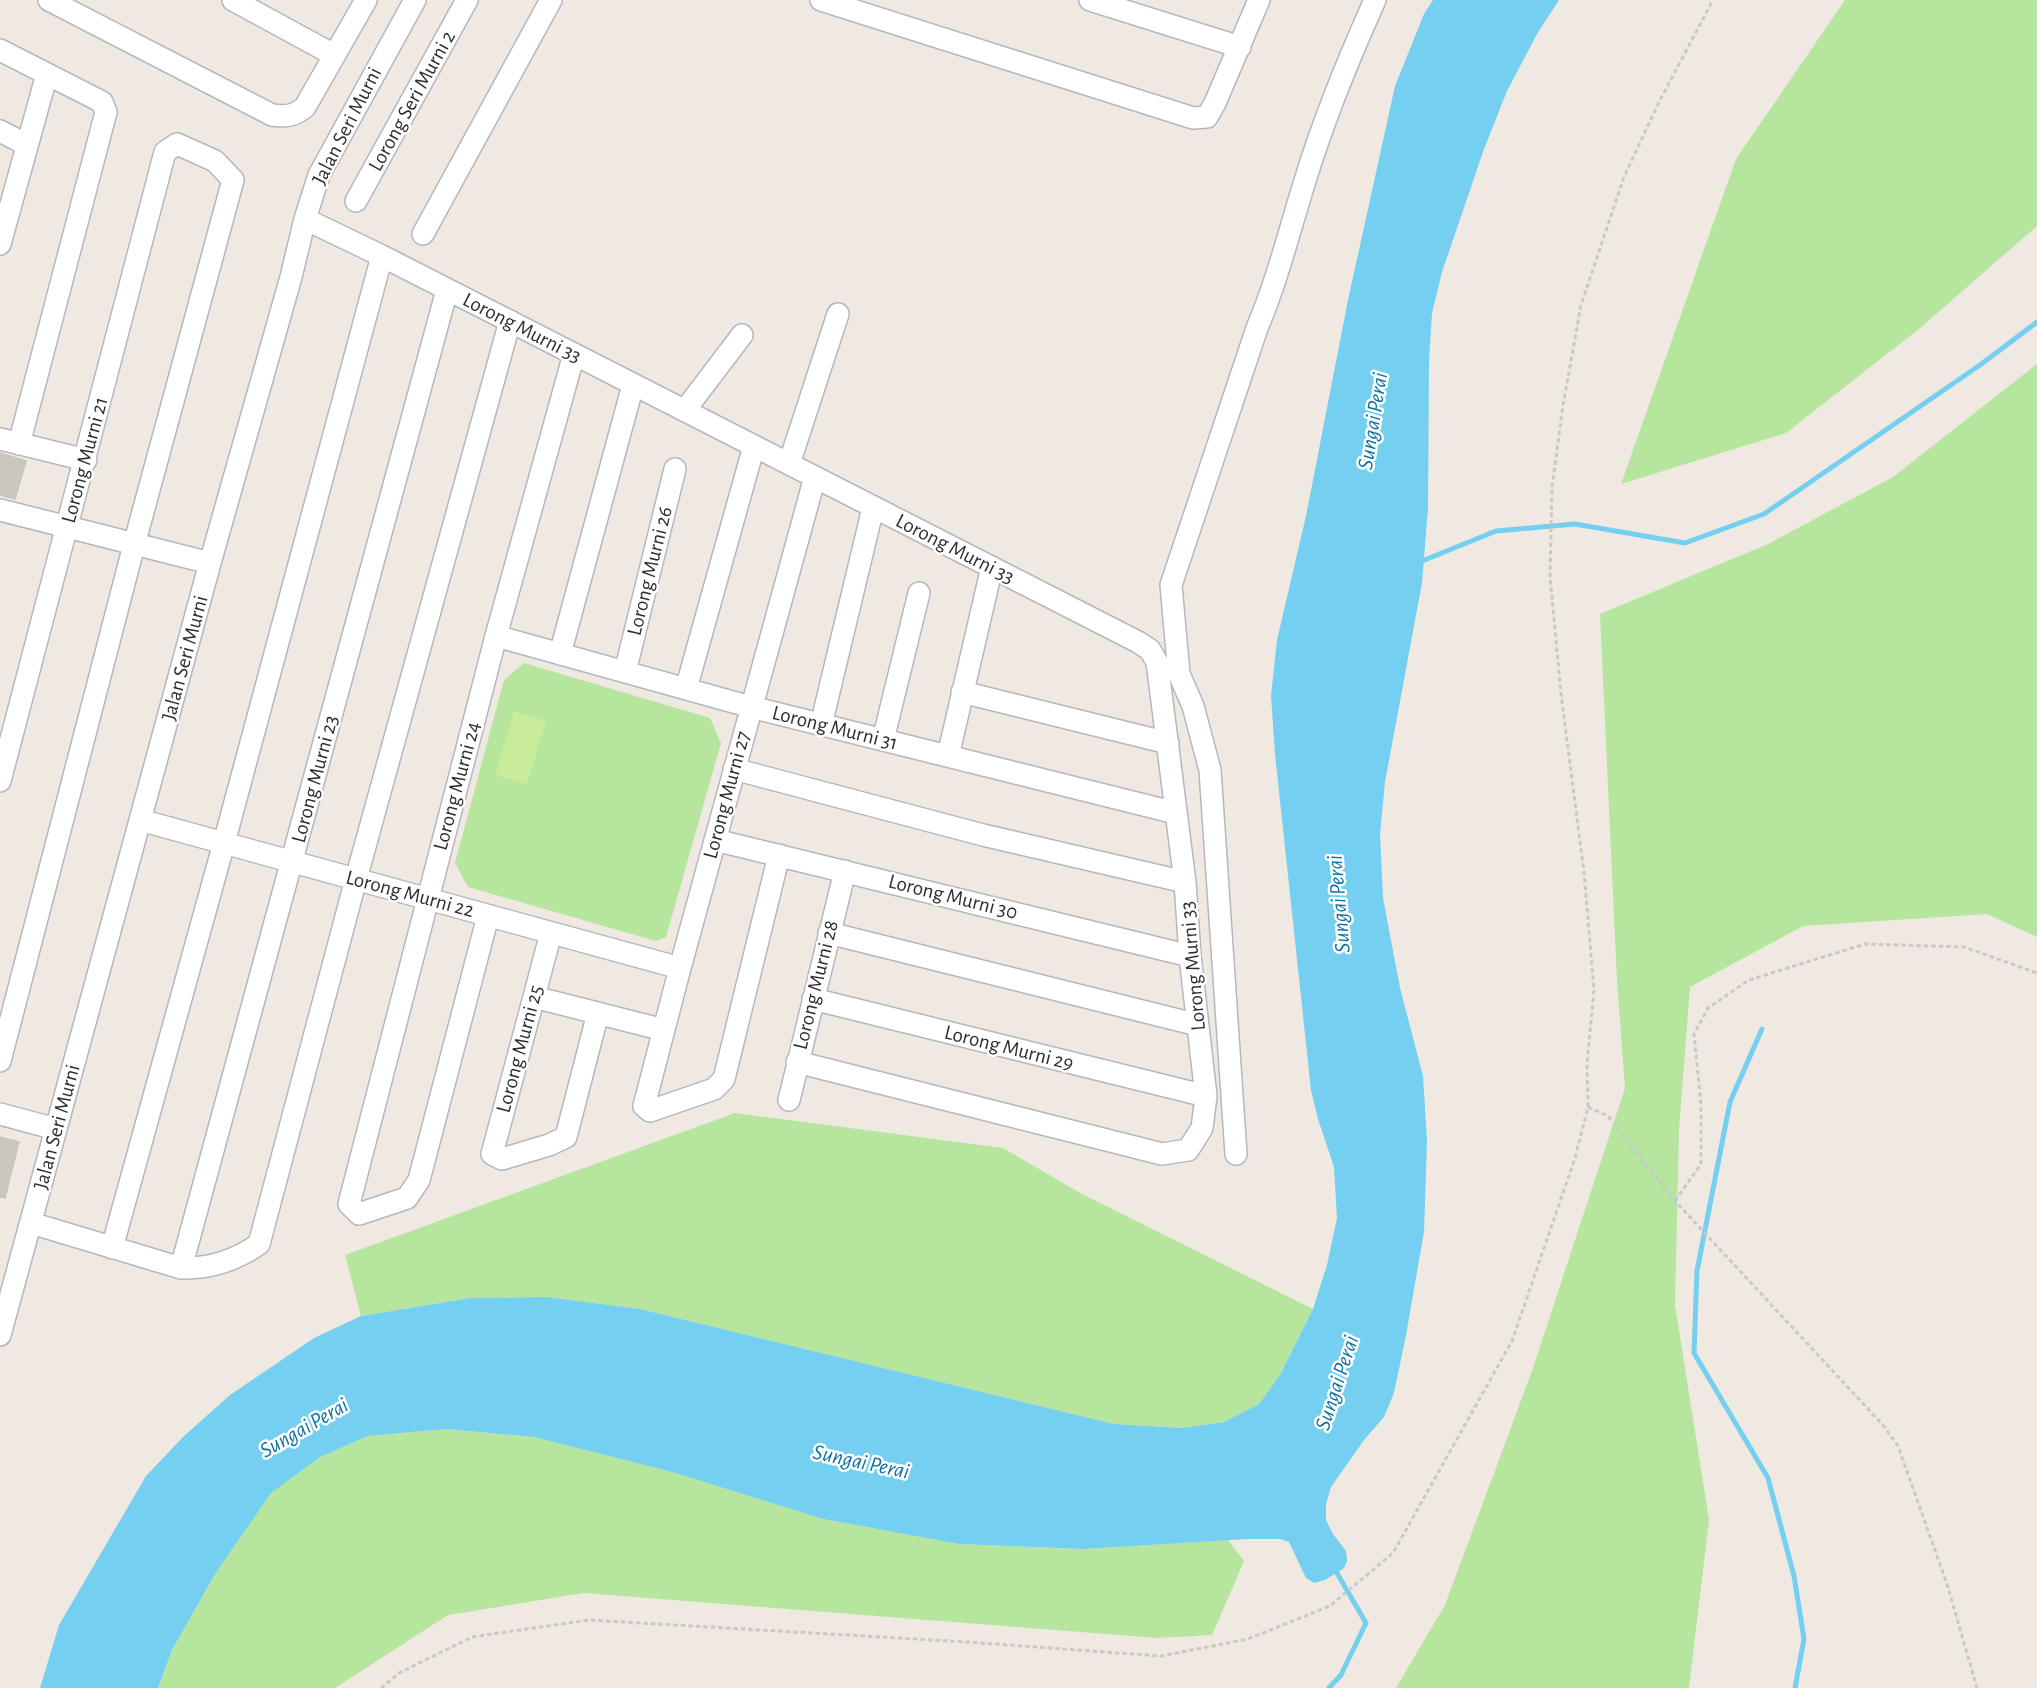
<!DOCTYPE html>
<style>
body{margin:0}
canvas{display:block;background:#efe9e1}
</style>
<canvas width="2037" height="1688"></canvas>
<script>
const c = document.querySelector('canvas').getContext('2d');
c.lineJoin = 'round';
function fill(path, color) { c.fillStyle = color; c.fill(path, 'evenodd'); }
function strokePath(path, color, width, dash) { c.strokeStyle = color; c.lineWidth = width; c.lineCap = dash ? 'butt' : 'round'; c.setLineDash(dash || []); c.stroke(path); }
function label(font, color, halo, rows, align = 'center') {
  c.font = font + ' "Alegreya Sans",sans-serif'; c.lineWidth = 5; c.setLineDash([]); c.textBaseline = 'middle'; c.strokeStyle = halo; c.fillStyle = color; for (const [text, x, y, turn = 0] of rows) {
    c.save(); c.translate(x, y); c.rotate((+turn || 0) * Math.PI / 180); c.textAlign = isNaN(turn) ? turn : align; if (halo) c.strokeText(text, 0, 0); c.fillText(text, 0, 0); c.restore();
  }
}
fill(new Path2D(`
 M1845,0H2037V226L1920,328L1786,433L1621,484L1736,159Z
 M2037,364V937L1987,914L1803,926L1690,987L1679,1130L1675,1305L1709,1520L1689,1688H1396L1445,1605L1533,1368L1625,1088L1617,981L1600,614L1768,544L1893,477Z
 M524,663L710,718L721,743L666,937L656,941L468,887L455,863L504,680Z
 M735,1113L1003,1148L1082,1194L1313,1309L1280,1375L1259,1404L1224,1422L1182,1428L1114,1424L640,1309L547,1297L470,1298L361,1316L345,1255Z
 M446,1429L534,1437L672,1472L823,1519L959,1544L1084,1549L1228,1540L1244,1561L1212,1635L1157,1638L584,1593L448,1615L335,1688H158L172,1650L215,1574L271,1492L320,1457L368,1436Z`), '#b6e59e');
fill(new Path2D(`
 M514,711L546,721L527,784L495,775Z`), '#c9ec9a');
fill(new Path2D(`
 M1433,0H1559L1537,34L1507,91L1484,149L1442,272L1432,313L1429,361L1428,508L1422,583L1385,782L1380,834L1383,898L1400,988L1423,1076L1427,1141L1424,1232L1406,1335L1394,1393L1384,1417L1364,1440L1331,1487L1326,1504V1520L1333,1534L1346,1551L1347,1561L1344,1568L1325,1580L1314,1583L1306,1578L1289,1542L1280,1539H1247L1084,1549L959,1544L823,1519L672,1472L534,1437L446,1429L368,1436L320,1457L271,1493L215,1574L172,1650L158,1688H40L59,1625L146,1476L184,1436L230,1395L314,1338L361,1316L470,1298L547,1297L640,1309L1114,1424L1182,1428L1224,1422L1259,1404L1280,1375L1313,1309L1327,1265L1337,1218L1334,1167L1318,1119L1311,1090L1275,754L1271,696L1277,640L1306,516L1348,300L1395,86L1424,14Z`), '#75cff0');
strokePath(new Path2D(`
 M1417,563L1496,531L1575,524L1685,543L1764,514L1980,365L2037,322
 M1762,1029L1730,1102L1697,1271L1694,1353L1768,1478L1794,1576L1804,1639L1795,1688
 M1329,1688L1341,1675L1366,1623L1334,1568`), '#75cff0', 5);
const building = new Path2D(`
 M0,453L26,461L15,499L0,495Z
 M0,1137L19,1142L5,1198L0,1197Z`);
fill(building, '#cbc7bf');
strokePath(building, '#cbc5ba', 1.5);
const minor = new Path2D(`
 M49,0L272,115C286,117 294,116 305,107L366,0
 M233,0L334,55
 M821,0L1193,118L1207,117L1215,103L1259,0
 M1090,0L1240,47
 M0,50L102,102L106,112L19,444
 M0,131L27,145
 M356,201L467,0
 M305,219L382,256L1138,642L1150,650L1157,662L1185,882L1190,956L1206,1096L1202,1128L1188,1150L1162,1154L797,1062
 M423,234L551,0
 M0,244L47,74
 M685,410L742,335
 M0,439L86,460
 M789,464L838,314
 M0,510L210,563
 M496,636L751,707L1176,813
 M560,654L633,385
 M625,672L675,469
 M686,689L754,446
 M962,692L1168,743
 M821,725L873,508
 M883,740L919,593
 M948,756L992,567
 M734,769L983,835L1185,882
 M0,781L165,152L177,144L215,161L233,180L134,545L0,1061
 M140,820L680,968
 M715,840L1190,956
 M779,855L724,1079L714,1089L650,1111L644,1106L680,968L815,477
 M488,916L419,1180L407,1198L359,1214L349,1204L496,636L574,354
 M551,933L492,1154L502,1159L549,1145L566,1137L598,1013
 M829,933L1198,1025
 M534,997L664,1030
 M813,999L1206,1096
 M789,1100L845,871
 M0,1114L56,1129
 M1236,1154L1210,770L1193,706L1179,674L1171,585L1257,328C1277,281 1289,232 1304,184C1323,121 1348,60 1375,0
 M31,1223L181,1268C209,1269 236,1260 259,1244L356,879L510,321
 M112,1248L224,843L382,256
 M181,1268L447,290
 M0,1335L210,563L291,277L305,219L319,175L415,0`);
strokePath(minor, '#b4b7c1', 24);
strokePath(new Path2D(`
 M1588,1107L1608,1116L1675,1201L1883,1425L1898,1446L1948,1587L1977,1688
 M1675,1201L1701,1164V1105L1694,1034L1708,1008L1749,980L1865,944L1964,947L2037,973
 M381,1688L399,1673L472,1637L589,1620L967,1642L1161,1656L1248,1639L1330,1606L1393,1553L1512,1341L1575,1158L1588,1107L1587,1064L1594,990L1584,872L1561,694L1550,576L1552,487L1563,405L1581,305L1624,177L1659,102L1713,0`), '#c9c9c9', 3, [4.5, 3]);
strokePath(minor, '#fff', 21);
label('21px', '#2e2e2e', '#fff', [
 ["Lorong Seri Murni 2",412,101,-61],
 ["Jalan Seri Murni",347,126,-63],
 ["Lorong Murni 33",522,328,27],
 ["Lorong Murni 21",85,460,-75],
 ["Lorong Murni 33",955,549,27],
 ["Lorong Murni 26",650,571,-76],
 ["Jalan Seri Murni",185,658,-75],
 ["Lorong Murni 31",835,728,14],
 ["Lorong Murni 23",315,779,-75],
 ["Lorong Murni 24",457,786,-75],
 ["Lorong Murni 27",727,795,-75],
 ["Lorong Murni 22",410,894,15],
 ["Lorong Murni 30",953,897,14],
 ["Lorong Murni 33",1193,966,-95],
 ["Lorong Murni 28",816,985,-76],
 ["Lorong Murni 29",1009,1048,14],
 ["Lorong Murni 25",520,1049,-75],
 ["Jalan Seri Murni",57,1127,-75]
]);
label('italic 22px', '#0d6fa3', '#fff', [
 ["Sungai Perai",1373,421,-81],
 ["Sungai Perai",1339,904,-95],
 ["Sungai Perai",1337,1383,-72],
 ["Sungai Perai",304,1428,-30],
 ["Sungai Perai",861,1462,12]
]);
</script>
